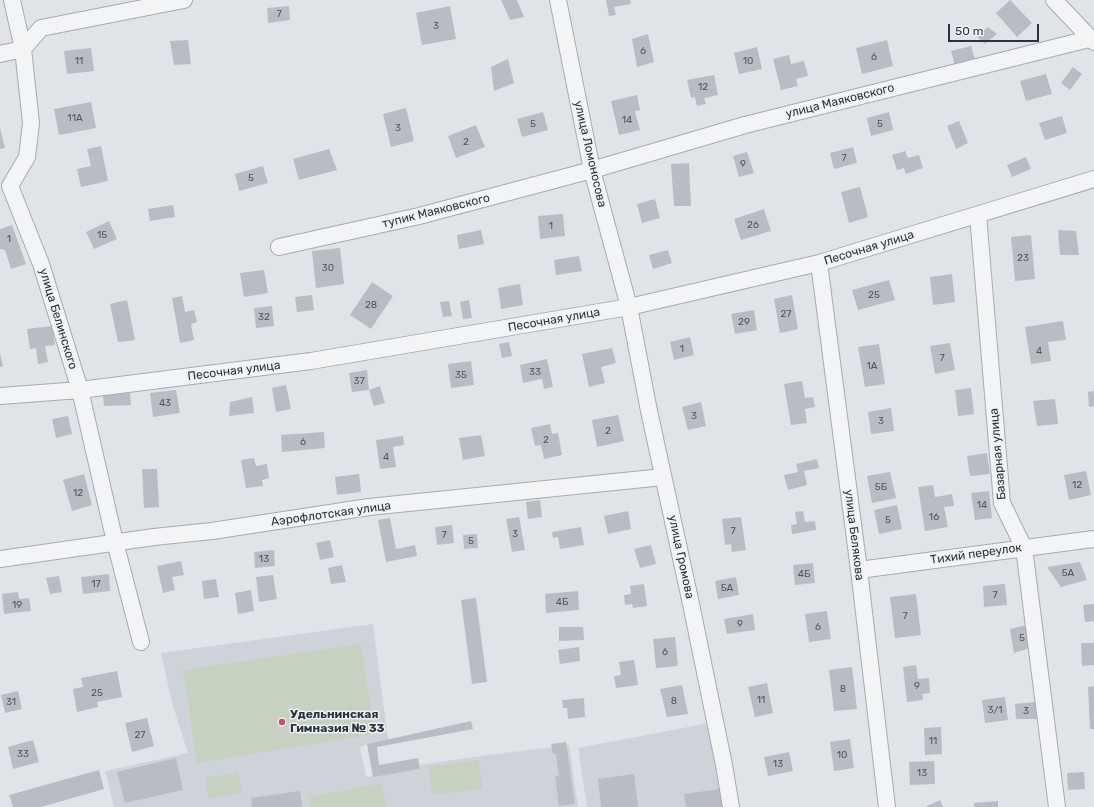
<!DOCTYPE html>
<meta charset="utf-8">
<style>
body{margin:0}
#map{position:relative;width:1094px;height:807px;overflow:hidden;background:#e0e4e8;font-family:Rubik,sans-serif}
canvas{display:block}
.scale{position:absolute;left:948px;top:24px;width:91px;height:18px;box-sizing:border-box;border:2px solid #2a333d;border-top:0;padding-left:5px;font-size:12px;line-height:14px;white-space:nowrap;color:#2a333d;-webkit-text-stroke:3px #eff2f5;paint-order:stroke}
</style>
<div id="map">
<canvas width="1094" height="807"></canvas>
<div class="scale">50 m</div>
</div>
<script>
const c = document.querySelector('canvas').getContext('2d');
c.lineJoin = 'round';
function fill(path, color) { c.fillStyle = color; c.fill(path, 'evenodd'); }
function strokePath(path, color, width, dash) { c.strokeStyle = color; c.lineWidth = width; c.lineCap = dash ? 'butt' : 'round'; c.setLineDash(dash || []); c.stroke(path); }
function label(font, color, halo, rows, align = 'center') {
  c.font = font + ' Rubik,sans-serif'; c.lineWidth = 3; c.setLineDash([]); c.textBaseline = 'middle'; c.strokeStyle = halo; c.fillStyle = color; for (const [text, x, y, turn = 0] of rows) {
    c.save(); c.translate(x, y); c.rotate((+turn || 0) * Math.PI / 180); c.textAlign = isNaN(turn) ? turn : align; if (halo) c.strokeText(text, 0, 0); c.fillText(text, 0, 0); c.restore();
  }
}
fill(new Path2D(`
 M373,624L388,740L367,744L360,747L366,777L420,769L419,765L488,755L569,745L578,807H114L105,771L188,753L172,703L161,653Z
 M709,723L724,807H587L578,748Z`), '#ced3d9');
fill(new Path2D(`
 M361,644L375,734L197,763L183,670Z
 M479,760L482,789L432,795L429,767Z
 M238,772L242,793L209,799L205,778Z
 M382,783L386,807H311L310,797Z`), '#c7d1c2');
fill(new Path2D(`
 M501,0H517L524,17L510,20Z
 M606,0H630L631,4L614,7L616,15L609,16Z
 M1010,0L1032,23L1017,37L996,13Z
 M289,6L290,20L268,23L267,8Z
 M450,6L456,39L422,45L416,13Z
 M988,27L997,34L985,44L977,37Z
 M648,34L654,62L637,67L632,39Z
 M188,40L191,64L174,65L170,41Z
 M887,40L893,66L862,74L856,48Z
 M971,46L975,59L955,65L951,51Z
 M757,47L762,69L739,74L734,53Z
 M91,48L94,71L67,74L64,51Z
 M789,55L791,64L804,61L808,76L796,79L798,86L781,90L773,59Z
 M508,59L514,83L494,91L491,67Z
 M1073,67L1082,74L1070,90L1061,83Z
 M1046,74L1052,94L1026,101L1020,81Z
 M714,75L718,95L704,98L706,104L697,106L695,97L691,98L687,80Z
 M637,95L640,110L635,111L640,130L619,135L611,101Z
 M91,102L96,128L59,135L54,109Z
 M406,108L414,141L391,147L383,114Z
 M543,112L548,130L522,137L517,119Z
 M889,112L893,130L871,136L867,118Z
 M1062,116L1067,133L1045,140L1039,123Z
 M959,121L968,143L956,149L947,126Z
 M476,125L485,147L456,158L448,136Z
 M0,128L5,148L0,149Z
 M101,146L108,181L81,187L77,169L91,166L87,149Z
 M853,147L857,163L834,169L830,153Z
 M329,149L337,170L299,180L293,159Z
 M905,151L908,158L919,155L923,168L906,174L904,168L897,170L892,155Z
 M747,152L754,173L739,177L733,156Z
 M1026,157L1031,169L1012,177L1007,165Z
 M689,163L691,206H674L671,164Z
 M263,166L268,183L239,191L235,174Z
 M860,187L868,217L849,223L841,192Z
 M655,199L660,218L642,223L637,204Z
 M173,205L175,217L150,221L148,209Z
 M764,209L771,231L741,240L734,219Z
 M563,214L565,236L540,239L538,216Z
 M109,221L117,239L94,249L86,232Z
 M12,225L26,264L11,269L5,250L0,249V229Z
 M481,230L484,244L459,249L457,235Z
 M1058,230L1076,231L1079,255H1060Z
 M1031,235L1035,279L1015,281L1011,237Z
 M340,248L344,284L316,288L312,251Z
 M668,250L672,263L653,269L649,255Z
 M579,256L582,271L556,275L554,260Z
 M264,270L268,293L244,297L240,273Z
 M952,274L955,302L933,305L930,277Z
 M889,280L895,300L858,310L852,290Z
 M372,282L393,296L371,329L350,315Z
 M520,284L523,305L501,309L498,288Z
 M312,295L314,310L297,312L295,297Z
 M792,295L798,329L780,333L774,299Z
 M182,296L185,312L194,310L197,322L191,324L194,340L180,343L172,298Z
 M127,300L135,340L118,342L110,304Z
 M469,300L472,318L463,319L460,302Z
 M449,301L452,316L443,317L440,302Z
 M272,306L274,326L256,328L254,308Z
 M754,310L757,330L735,334L731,314Z
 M1063,321L1066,340L1048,342L1051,361L1031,364L1025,327Z
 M52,326L55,345L45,346L48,362L38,364L36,348L30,349L27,329Z
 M690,337L694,355L674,360L670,342Z
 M509,342L512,356L502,358L499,344Z
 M950,343L955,370L935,374L930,346Z
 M879,344L885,384L865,387L858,347Z
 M612,348L616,363L601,367L605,383L589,387L582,354Z
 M0,353L3,366L0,367Z
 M547,359L553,387L544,389L542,379L523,383L520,365Z
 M471,361L474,385L451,388L448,364Z
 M367,370L369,390L352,392L349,373Z
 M802,381L805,398L813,397L815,407L805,409L807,423L791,425L784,384Z
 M286,385L291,409L276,412L272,388Z
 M380,386L385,403L374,406L369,390Z
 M971,388L974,414L958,416L955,390Z
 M176,390L180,413L153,417L150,393Z
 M1094,391V406L1089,407L1088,392Z
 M130,393L131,405L104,406L103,395Z
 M252,397L254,413L229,416L230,402Z
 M1055,399L1058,424L1037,426L1033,401Z
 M701,402L706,426L688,430L682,407Z
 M891,408L894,431L871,434L868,412Z
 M618,415L624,441L597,447L592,420Z
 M68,416L72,434L56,438L52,419Z
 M550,424L552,434L558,433L562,455L544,459L541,445L535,446L531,428Z
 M324,432L325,448L282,452L281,435Z
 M481,435L485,456L463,460L459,438Z
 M403,436L404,445L393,447L396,467L380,469L376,440Z
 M987,453L990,474L970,476L967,456Z
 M254,458L256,466L267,464L269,478L262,480L263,486L246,488L241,460Z
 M817,459L819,468L804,471L807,485L788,490L784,475L798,472L796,464Z
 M142,469H157L159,507L144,508Z
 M1086,471L1091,495L1069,500L1064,475Z
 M890,472L896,498L872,503L867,476Z
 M84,474L92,505L72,511L63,480Z
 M359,474L361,492L337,495L335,477Z
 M933,485L935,497L952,494L954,506L944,507L948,527L925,531L918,487Z
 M989,491L992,518L975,520L971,493Z
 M540,500L542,517L528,519L526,502Z
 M897,505L902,529L879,534L874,510Z
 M628,511L631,529L608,534L604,516Z
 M803,511L805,522L815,521L816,530L792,534L791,525L797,524L795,512Z
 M519,517L525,550L512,552L506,519Z
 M741,517L746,550L732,552L731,544L725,545L722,519Z
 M390,518L396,549L415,545L417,556L386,562L378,520Z
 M452,525L454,543L437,545L435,527Z
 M581,527L584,545L560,549L558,537L553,538L552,532Z
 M477,534L478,548L464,549L463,535Z
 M330,540L334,557L320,560L316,543Z
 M651,545L656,564L640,568L634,549Z
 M274,550L275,566L255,568L254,552Z
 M181,561L184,575L172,577L175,590L163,593L157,566Z
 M1080,562L1087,580L1061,587L1047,567Z
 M813,563L815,583L795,585L793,565Z
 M342,565L346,582L331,584L328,568Z
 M109,574L110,591L83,594L81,577Z
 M273,575L277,599L259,602L256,577Z
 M59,576L62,592L50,594L46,578Z
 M736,577L739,595L718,599L715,581Z
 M216,579L219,597L204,599L202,581Z
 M644,584L647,606L633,608L632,604L625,605L624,595L631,594L630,586Z
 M1005,584L1007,605L984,607L983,586Z
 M251,590L254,611L238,614L235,593Z
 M578,591L579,610L546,613L545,594Z
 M18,592L19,599L29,598L31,611L4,614L2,594Z
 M916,594L921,635L895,638L890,597Z
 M476,598L487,682L472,684L461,600Z
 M1094,604V621L1085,622L1083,605Z
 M827,611L831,639L809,642L805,614Z
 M753,614L755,630L727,634L724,619Z
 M1031,624L1033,647L1014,653L1010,629Z
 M559,627H583L584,640L559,641Z
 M675,637L678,666L656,668L653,639Z
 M1081,643H1094V665L1082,666Z
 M579,647L580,661L560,664L558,650Z
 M634,660L638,685L616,688L614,676L621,675L619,662Z
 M916,665L918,679L929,678L930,693L922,694L923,700L907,702L903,667Z
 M852,667L857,709L834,711L829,670Z
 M117,671L122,697L97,702L98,707L77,712L73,689L83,687L81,678Z
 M767,683L773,713L755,717L748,687Z
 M682,685L688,714L667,717L660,689Z
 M1094,686V729H1090L1088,687Z
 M18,691L22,709L5,713L1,695Z
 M1005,697L1008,720L985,723L982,700Z
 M584,698L585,717L568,719L567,708H563L562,700Z
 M1035,702L1037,719H1016L1015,704Z
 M147,718L154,746L132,752L125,723Z
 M471,721L473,729L377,747L379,765L418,758L420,769L373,777L367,744Z
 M941,727L942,754L925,755L924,728Z
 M850,739L854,768L834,771L830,742Z
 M33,740L39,762L13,769L8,747Z
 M566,742L575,804L559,806L555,776H559L556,754H553L551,744Z
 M789,752L793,771L768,776L764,757Z
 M176,758L183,790L125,803L117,772Z
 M934,761L935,784L910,785L909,762Z
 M99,770L104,789L41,807H13L9,795Z
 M1084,772L1085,789L1068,790L1067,773Z
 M634,774L638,807H601L598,779Z
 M720,789L723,807H686L684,794Z
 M300,791L302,807H252L251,798Z
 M940,800L943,807H925Z
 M998,801V807H974V803Z`), '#b8bdc4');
const minor = new Path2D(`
 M12,0L23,49L31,123L27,157L10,186L41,264L80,390L115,542L141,642
 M558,0L592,170L629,307L649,411L691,604L724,765L731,807
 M1054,0L1094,42
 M0,54L23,49L41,28L184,0
 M978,215L1002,503L1024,548L1057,807
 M279,247L419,216L592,170L745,125L1089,39
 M819,263L859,570L887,807
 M0,396L80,390L311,361L629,307L819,263L1094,179
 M0,559L154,537L212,531L369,507L663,477
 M859,570L1094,539`);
strokePath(minor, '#a6abb1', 18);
strokePath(minor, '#f2f4f6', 16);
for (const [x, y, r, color] of [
 [282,722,4,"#c0526a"]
]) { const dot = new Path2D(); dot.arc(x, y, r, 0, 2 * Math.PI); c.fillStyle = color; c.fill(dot); strokePath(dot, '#eff2f5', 1.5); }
label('10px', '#4e565f', null, [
 ["7",279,14],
 ["3",436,26],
 ["6",643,51],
 ["6",874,57],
 ["11",79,61],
 ["10",748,61],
 ["12",703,87],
 ["11А",75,118],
 ["14",627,120],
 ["5",533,124],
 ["5",880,124],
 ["3",398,128],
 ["2",466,142],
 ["7",844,158],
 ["9",743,164],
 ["5",251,178],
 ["26",753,225],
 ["1",551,226],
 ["15",102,235],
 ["1",9,239],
 ["23",1023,258],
 ["30",328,268],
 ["25",874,295],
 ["28",371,305],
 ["27",786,314],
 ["32",264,317],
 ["29",744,322],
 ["1",682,349],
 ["4",1039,351],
 ["7",942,358],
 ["1А",872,366],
 ["33",535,372],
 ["35",461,375],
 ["37",359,381],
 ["43",165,403],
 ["3",694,416],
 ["3",881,421],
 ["2",608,431],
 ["2",546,440],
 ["6",303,442],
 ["4",386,457],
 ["12",1077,485],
 ["5Б",881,487],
 ["12",78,493],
 ["14",982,505],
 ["16",934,517],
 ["5",888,520],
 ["7",733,531],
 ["3",515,534],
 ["7",444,535],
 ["5",471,541],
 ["13",264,559],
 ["5А",1068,573],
 ["4Б",804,574],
 ["17",96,584],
 ["5А",727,588],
 ["7",995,595],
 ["4Б",562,602],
 ["19",17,605],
 ["7",905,616],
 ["9",740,624],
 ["6",818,627],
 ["5",1022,638],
 ["6",665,652],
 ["9",917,686],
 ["8",843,689],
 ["25",97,693],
 ["11",761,700],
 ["8",674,701],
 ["31",11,702],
 ["3/1",995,710],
 ["3",1026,711],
 ["27",140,735],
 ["11",933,741],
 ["33",23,754],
 ["10",842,755],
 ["13",778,764],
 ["13",922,773]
]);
label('12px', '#2a333d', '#eff2f5', [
 ["улица Маяковского",840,101,-14],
 ["улица Ломоносова",590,154,77],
 ["тупик Маяковского",436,211,-14],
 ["Песочная улица",869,248,-17],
 ["улица Белинского",58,319,73],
 ["Песочная улица",554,320,-10],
 ["Песочная улица",234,371,-7],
 ["Базарная улица",998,454,-95],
 ["Аэрофлотская улица",331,514,-8],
 ["улица Белякова",854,535,83],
 ["Тихий переулок",976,554,-8],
 ["улица Громова",681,557,78]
]);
label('bold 12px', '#2a333d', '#eff2f5', [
 ["Удельнинская",290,715],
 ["Гимназия № 33",290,729]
], 'left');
</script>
